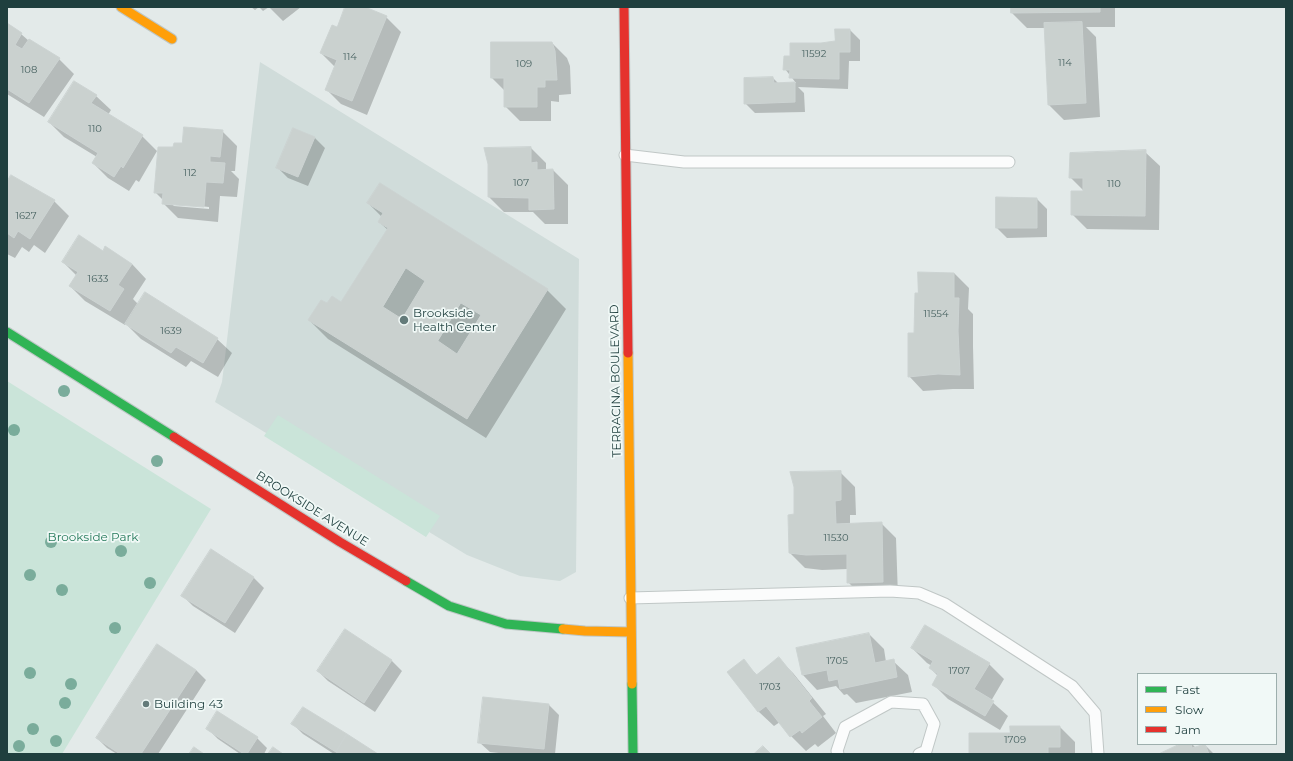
<!DOCTYPE html>
<style>
body{margin:0}
#map{position:relative;width:1293px;height:761px;overflow:hidden;background:#e3eae9;font-family:Montserrat,sans-serif}
canvas{display:block}
.frame{position:absolute;inset:0;border:8px solid #1f3f3e;pointer-events:none}
.legend{position:absolute;left:1137px;top:673px;width:140px;height:72px;box-sizing:border-box;background:#f1f9f7;border:1px solid #9dafad;margin:0;padding:5px 7px;list-style:none;font-size:12px;color:#1f3f3e}
.legend li{display:flex;align-items:center;gap:8px;height:20px}
.legend b{width:20px;border:1px solid #9dafad}
</style>
<div id="map">
<canvas width="1293" height="761"></canvas>
<div class="frame"></div>
<ul class="legend">
<li><b style="height:5px;background:#30b455"></b>Fast</li>
<li><b style="height:5px;background:#ff9f0a"></b>Slow</li>
<li><b style="height:5px;background:#e5322d"></b>Jam</li>
</ul>
</div>
<script>
const c = document.querySelector('canvas').getContext('2d');
c.lineJoin = 'round';
function fill(path, color) { c.fillStyle = color; c.fill(path, 'evenodd'); }
function strokePath(path, color, width, dash) { c.strokeStyle = color; c.lineWidth = width; c.lineCap = dash ? 'butt' : 'round'; c.setLineDash(dash || []); c.stroke(path); }
function label(font, color, halo, rows, align = 'center') {
  c.font = font + ' Montserrat,sans-serif'; c.lineWidth = 3.5; c.setLineDash([]); c.textBaseline = 'middle'; c.strokeStyle = halo; c.fillStyle = color; for (const [text, x, y, turn = 0] of rows) {
    c.save(); c.translate(x, y); c.rotate((+turn || 0) * Math.PI / 180); c.textAlign = isNaN(turn) ? turn : align; if (halo) c.strokeText(text, 0, 0); c.fillText(text, 0, 0); c.restore();
  }
}
fill(new Path2D(`
 M260,62L579,259L576,572L560,581L520,576L467,555L215,402L222,382Z`), '#d0dcda');
fill(new Path2D(`
 M7,381L211,509L62,754H7Z
 M278,415L440,516L426,537L264,436Z`), '#cae4d9');
fill(new Path2D(`
 M251,7H269L263,11L259,7L255,10Z
 M269,7H301L283,21Z
 M346,7H362L386,17L401,32L367,115L341,104L326,89L335,67L321,53L338,28Z
 M1012,7H1115V27H1086L1096,37L1100,117L1064,120L1049,105L1045,28H1027L1012,13Z
 M7,25L21,34L29,41L59,59L74,74L44,117L7,94Z
 M836,30H850L860,40V61H849L848,89L798,87L804,93L805,112L755,113L745,103L773,78L779,84L796,83L785,69L791,57L821,44L836,42Z
 M552,43L567,58L570,66L571,94L559,95V102L551,101V121H520L505,106V91L492,78Z
 M96,96L111,110L108,115L142,136L157,151L139,182L136,180L129,191L108,178L93,163L97,157L64,137L49,122Z
 M294,129L315,138L325,148L308,186L288,178L278,168Z
 M222,131L237,146L235,171H231L239,179L237,197L220,196L218,222L178,218L163,203V200L155,192L174,149ZM171,203L209,207V209L174,206Z
 M531,148L546,163V170H553L568,185V224H545L533,212H504L489,197Z
 M1145,152L1160,166L1159,230L1087,229L1072,214L1085,192L1070,177Z
 M7,183L54,201L69,216L45,253L34,245L29,252L22,247L15,258L7,254Z
 M997,198L1037,199L1047,209V237L1007,238L997,228Z
 M368,203L547,290L566,309L486,438L328,339L309,320L328,304L342,303L388,230L379,222L382,217Z
 M103,252L132,264L146,279L133,299L138,304L217,339L232,353L218,377L191,361L186,367L141,339L126,324L125,325L85,301L70,286L77,276L63,262Z
 M954,273L969,288L968,309L973,314V346L974,389H953L923,391L909,376L915,334L919,294Z
 M840,472L855,487L856,515H850V524H882L896,538L898,597H863L848,582V569L822,570L805,568L790,553L795,515V487Z
 M211,551L254,578L264,588L235,633L193,606L183,596Z
 M345,630L392,661L402,671L375,712L328,681L318,671Z
 M869,634L884,649L886,662L893,661L908,675L912,692L856,703L847,694L844,695L836,686L817,690L803,675L797,648Z
 M912,648L989,664L1004,679L991,701L1008,716L1000,730L948,699L933,684L938,676L930,668L932,666L927,663Z
 M778,658L793,673L826,714L823,716L836,733L818,747L815,744L806,751L791,736L780,722L774,726L759,712L728,672L743,661L757,675Z
 M196,670L206,680L158,754H117L107,748L97,738Z
 M549,705L559,715L555,754H507L490,752L479,742Z
 M218,713L257,738L267,748L264,754H240L218,739L208,729Z
 M293,724L377,754H334L303,734Z
 M1011,727H1060L1075,742V754H970L1011,734Z
 M1183,744H1192L1196,748L1205,745L1214,754H1162Z`), '#0003');
const building = new Path2D(`
 M345,7H365L387,16L352,101L325,90L337,60L320,53L332,25L337,27Z
 M1011,7H1100V12L1011,13Z
 M1082,22L1086,103L1048,105L1044,23Z
 M7,23L22,33L15,45L22,49L29,39L60,58L29,103L7,89Z
 M835,29H850V52H839V79L789,78L790,70H783L784,56H790V43H821L835,41Z
 M491,42H552L555,51L557,80H545V87H537V107H504V78H491Z
 M773,77L774,83L795,82V102L744,104V78Z
 M74,81L97,95L91,103L143,135L123,168L121,166L114,177L92,163L98,153L48,122Z
 M184,127L223,130L220,157L210,156V162L225,163L223,183L206,182L204,207L162,204L163,193H154L158,147H173L174,143H182Z
 M293,128L315,137L298,177L276,168Z
 M531,147V163L537,162V170L553,169L554,209L529,210V198L488,197V164L484,148Z
 M1146,150L1145,216L1071,215V191H1083V178H1069L1070,153Z
 M11,175L55,200L30,239L18,231L14,238L7,233V182Z
 M380,183L548,289L467,419L308,320L321,300L327,303L332,296L341,302L388,228L378,222L383,213L367,203ZM406,268L425,281L402,319L383,307ZM461,303L481,315L457,354L438,341Z
 M996,197L1037,198V228H996Z
 M79,235L103,251L105,246L132,264L118,285L124,289L110,311L69,286L78,272L62,262Z
 M918,272L954,273V298H959L958,331L960,375L938,374L908,377V333H914L915,293H918Z
 M145,292L218,338L203,363L176,347L171,353L125,324Z
 M841,471V500L835,501L836,524L882,522L883,582L847,583V554L806,555L789,553L788,515L794,514V487L790,472Z
 M211,549L254,577L225,623L181,596Z
 M925,625L990,663L974,689L994,701L985,716L932,685L938,674L929,668L933,661L911,648Z
 M345,629L392,660L364,703L317,671Z
 M869,633L875,663L894,659L897,677L840,689L838,679L829,681L827,670L802,675L796,648Z
 M157,644L196,670L141,754H120L96,738Z
 M779,657L812,698L809,701L822,717L802,733L800,730L790,737L766,706L758,712L727,672L744,659L756,675Z
 M483,697L549,704L544,749L478,743Z
 M303,707L347,734L336,752L291,724Z
 M217,711L258,737L247,754H244L206,729Z
 M1010,726H1060V747H1048V754H969V733H1010Z
 M347,734L378,754H339L336,752Z
 M1180,744H1191L1192,748L1205,744L1209,754H1159Z
 M763,746L771,754H754Z
 M194,747L204,754H189Z
 M273,747L283,754H268Z`);
fill(building, '#cad1cf');
strokePath(building, '#ccd3d2', 1);
const lane = new Path2D(`
 M625,155L684,162H1009
 M630,598L890,591L919,593L945,604L1072,686L1095,713L1098,754
 M838,754L837,751L845,727L891,702L923,704L934,724L926,751L919,754`);
const fast = new Path2D(`
 M7,332L174,437
 M406,581L449,606L506,624L563,629
 M632,684L633,754`);
const slow = new Path2D(`
 M121,7L172,39
 M628,353L632,684
 M563,629L585,631L631,632`);
const jam = new Path2D(`
 M624,7L628,353
 M174,437L340,542L406,581`);
strokePath(lane, '#c0c7c6', 13);
strokePath(fast, '#bec7c6', 11);
strokePath(slow, '#bec7c6', 11);
strokePath(jam, '#bec7c6', 11);
strokePath(lane, '#fbfcfc', 11);
strokePath(fast, '#30b455', 9);
strokePath(slow, '#ff9f0a', 9);
strokePath(jam, '#e5322d', 9);
c.fillStyle = '#7aac9b';
for (const [x, y] of [
 [64,391],
 [14,430],
 [157,461],
 [51,542],
 [121,551],
 [30,575],
 [150,583],
 [62,590],
 [115,628],
 [30,673],
 [71,684],
 [65,703],
 [33,729],
 [56,741],
 [19,746]
]) { c.beginPath(); c.arc(x, y, 6, 0, 2 * Math.PI); c.fill(); }
for (const [x, y, r, color] of [
 [404,320,5,"#647b7a"],
 [146,704,4,"#647b7a"]
]) { const dot = new Path2D(); dot.arc(x, y, r, 0, 2 * Math.PI); c.fillStyle = color; c.fill(dot); strokePath(dot, '#f1f9f7', 1.5); }
label('10px', '#4a6463', null, [
 ["11592",814,54],
 ["114",350,57],
 ["114",1065,63],
 ["109",524,64],
 ["108",29,70],
 ["110",95,129],
 ["112",190,173],
 ["107",521,183],
 ["110",1114,184],
 ["1627",26,216],
 ["1633",98,279],
 ["11554",936,314],
 ["1639",171,331],
 ["11530",836,538],
 ["1705",837,661],
 ["1707",959,671],
 ["1703",770,687],
 ["1709",1015,740]
]);
label('12px', '#1f3f3e', '#f1f9f7', [
 ["Brookside",413,313],
 ["Health Center",413,327],
 ["Building 43",154,704]
], 'left');
label('12px', '#1f3f3e', '#f1f9f7', [
 ["TERRACINA BOULEVARD",616,381,-91],
 ["BROOKSIDE AVENUE",312,509,32]
]);
label('12px', '#257a5b', '#f1f9f7', [
 ["Brookside Park",93,537]
]);
</script>
